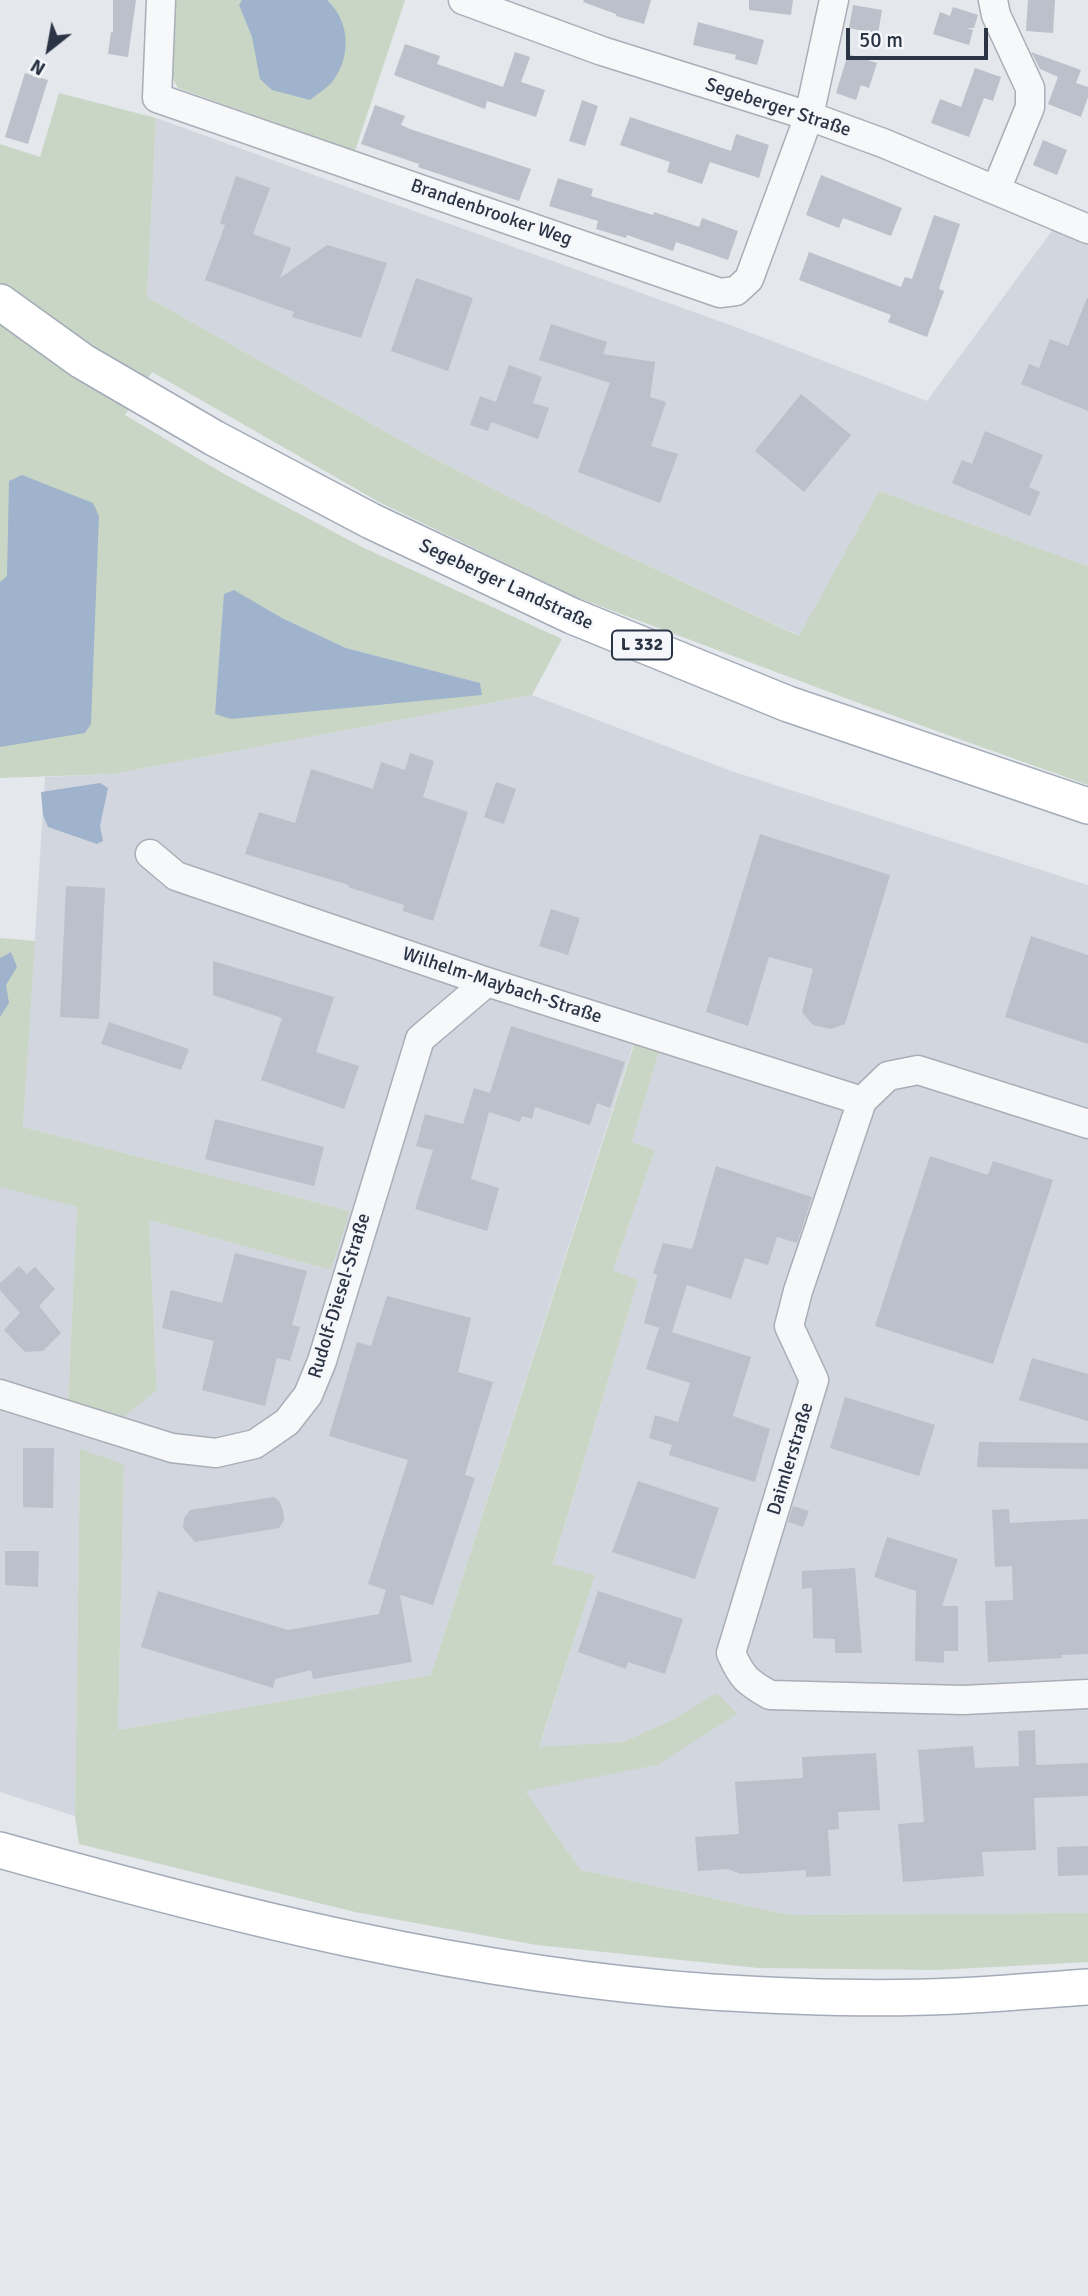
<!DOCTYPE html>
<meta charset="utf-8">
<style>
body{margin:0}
#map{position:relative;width:1088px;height:2296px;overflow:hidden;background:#e4e7ec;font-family:Signika,sans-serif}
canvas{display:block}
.north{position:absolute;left:14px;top:14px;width:70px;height:70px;-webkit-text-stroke:5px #f4f6f9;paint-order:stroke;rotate:211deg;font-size:19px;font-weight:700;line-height:28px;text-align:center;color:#2b3445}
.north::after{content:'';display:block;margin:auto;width:24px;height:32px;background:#2b3445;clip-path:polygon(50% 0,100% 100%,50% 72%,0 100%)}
.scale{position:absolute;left:846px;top:28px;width:142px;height:32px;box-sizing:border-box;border:4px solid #2b3445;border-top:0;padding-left:9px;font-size:21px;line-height:24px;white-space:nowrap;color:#2b3445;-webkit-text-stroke:5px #f4f6f9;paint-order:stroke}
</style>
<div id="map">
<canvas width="1088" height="2296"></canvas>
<div class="north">N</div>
<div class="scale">50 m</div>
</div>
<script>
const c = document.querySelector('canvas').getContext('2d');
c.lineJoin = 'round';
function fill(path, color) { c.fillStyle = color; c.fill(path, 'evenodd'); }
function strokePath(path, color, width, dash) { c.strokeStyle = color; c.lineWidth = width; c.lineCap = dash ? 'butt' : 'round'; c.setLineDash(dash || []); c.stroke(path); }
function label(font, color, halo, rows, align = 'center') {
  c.font = font + ' Signika,sans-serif'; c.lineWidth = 5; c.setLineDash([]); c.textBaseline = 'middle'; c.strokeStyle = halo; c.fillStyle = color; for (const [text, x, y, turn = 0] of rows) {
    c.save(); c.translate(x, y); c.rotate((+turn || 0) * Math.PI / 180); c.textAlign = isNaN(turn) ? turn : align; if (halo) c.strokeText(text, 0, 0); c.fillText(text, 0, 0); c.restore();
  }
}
fill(new Path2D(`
 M156,118L741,329L927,401L1054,228L1088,237V566L879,491L800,636L606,546L423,453L147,297Z
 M532,695L731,771L1088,885V1913L790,1915L581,1870L524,1790L657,1765L717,1694L674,1719L623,1742L539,1748L595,1575L553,1565L638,1280L613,1270L655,1150L632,1142L660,1048L634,1042L431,1675L118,1730L124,1464L80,1450L75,1816L0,1792V1187L77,1206L68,1403L157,1390L149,1220L331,1270L350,1211L23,1127L45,777L113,774Z`), '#d2d6de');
fill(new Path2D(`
 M172,0H405L355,151L178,88L167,68Z
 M59,93L156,118L147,297L423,453L606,546L799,636L879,491L1088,566V785L864,705L573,596L379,502L152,372L125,415L226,475L362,547L562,639L532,695L113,774L0,778V144L40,157ZM234,591L282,618L346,648L479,683L215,713Z
 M0,938L35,941L23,1127L350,1211L331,1270L149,1220L157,1390L120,1420L68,1403L77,1207L0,1187Z
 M635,1042L660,1048L632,1142L655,1150L613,1270L638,1280L553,1564L595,1575L539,1747L623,1742L674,1719L717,1693L737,1714L657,1765L525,1791L581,1870L790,1915L1088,1913V1962L937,1970L758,1968L537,1945L355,1912L79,1844L75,1816L80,1449L124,1464L118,1730L431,1675Z`), '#c9d6c5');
fill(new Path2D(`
 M242,0H327C350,21 352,57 332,82C326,89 317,94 310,100L272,90L260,79L252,37L239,5Z
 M22,475L93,503L99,516L91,724L85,733L0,747V582L7,576L9,481Z
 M234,590L282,618L346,648L480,683L482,695L231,719L215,714L224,594Z
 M100,783L108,788L100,826L103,841L97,844L48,827L43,815L41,792Z
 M11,952L17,967L6,985L9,1003L0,1017V958Z`), '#9fb4cc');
fill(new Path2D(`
 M113,0H136L128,57L108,54L111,32H113Z
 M584,0H651L644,24L616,16V14L583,2Z
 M749,0H793L791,15L749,10Z
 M1028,0H1055L1053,33L1026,31Z
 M853,5L882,10L878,34L849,28Z
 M953,7L978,15L974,28H967L973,30L969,45L933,34L940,12L950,16Z
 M698,22L764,40L757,65L735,59L736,55L693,45Z
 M405,44L440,56L437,64L503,87L515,52L530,57L521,82L545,90L536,117L487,101L485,109L394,75Z
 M1031,52L1081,70L1076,83L1088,87V97L1081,117L1048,104L1058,77L1040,69Z
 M848,54L877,63L869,88L861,85L856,100L836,93Z
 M975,68L1001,77L993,101L984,98L969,137L931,123L940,99L961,107Z
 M25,73L48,80L28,144L5,137Z
 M582,100L598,106L585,146L569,141Z
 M375,105L405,116L401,125L410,129L531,169L519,201L418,167L419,164L361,144Z
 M630,117L731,151L736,134L769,145L759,178L710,162L702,184L667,172L670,162L620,145Z
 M1043,140L1067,150L1057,175L1033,165Z
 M821,175L902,208L891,236L843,218L839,228L806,215Z
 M236,176L270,188L253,234L291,248L280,278L327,245L387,263L361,338L292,317L294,312L205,280L225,225L220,223Z
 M558,178L593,189L591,196L653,215L654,212L699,227L702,218L738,231L728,260L676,242L673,251L627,235L626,238L596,229L598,221L549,206Z
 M934,215L960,224L939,289L944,291L927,337L888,322L891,315L799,280L809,252L901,287L905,277L912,279Z
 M416,278L473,298L448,371L391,351Z
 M1087,298H1088V411L1021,384L1029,364L1039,368L1050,339L1068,346Z
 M551,324L607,342L603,354L655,362L650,397L666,402L651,446L678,454L660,503L578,472L610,383L539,360Z
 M509,365L542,377L533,403L549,408L538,439L491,422L488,431L470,425L480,396L496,402Z
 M801,394L851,435L804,492L755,451Z
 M985,431L1043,455L1029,487L1040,492L1030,516L952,483L962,460L972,464Z
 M410,753L434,761L423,797L468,812L433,921L403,911L404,905L348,887L349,885L245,854L259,812L295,823L311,769L373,789L381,762L405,770Z
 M496,782L516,789L504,824L484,817Z
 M760,834L890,875L845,1024L831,1029L813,1025L802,1012L813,969L769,957L748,1026L706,1012Z
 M66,886L105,888L99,1019L60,1017Z
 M551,909L580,918L568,955L539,946Z
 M1031,936L1088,955V1044L1005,1017Z
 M213,961L334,997L316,1052L359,1066L344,1109L261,1080L282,1018L213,995Z
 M109,1022L189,1049L181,1070L101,1044Z
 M511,1026L625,1062L610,1108L597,1103L590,1125L535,1107L532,1119L522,1116L520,1122L489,1112L471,1179L499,1188L487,1231L415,1209L433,1150L416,1146L425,1114L463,1124L474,1088L490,1093Z
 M215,1119L324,1147L314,1186L205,1159Z
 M930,1156L988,1175L993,1161L1053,1180L993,1364L875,1326Z
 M716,1166L812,1197L797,1243L777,1237L768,1265L745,1258L731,1299L687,1285L672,1332L644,1323L657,1275L653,1273L663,1243L692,1249Z
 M235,1253L307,1271L292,1325L300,1327L290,1361L277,1358L265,1406L202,1390L214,1341L162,1328L171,1290L222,1303Z
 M19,1266L27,1274L35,1267L55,1289L39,1306L61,1333L43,1351L25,1352L4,1330L20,1313L0,1290V1283Z
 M387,1296L471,1318L458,1372L493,1382L465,1475L475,1478L433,1605L400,1595L412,1662L313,1679L311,1670L275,1679L273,1688L141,1647L158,1591L288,1630L379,1614L386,1590L368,1584L408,1460L329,1436L357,1342L371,1346Z
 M659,1328L751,1357L733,1416L770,1429L755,1482L669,1455L672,1445L649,1438L655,1415L678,1422L690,1383L646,1369Z
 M1032,1358L1088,1374V1421L1019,1400Z
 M845,1397L935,1425L919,1476L830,1448Z
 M979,1442L1088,1443V1469L977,1467Z
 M23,1448H54L53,1508L23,1507Z
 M638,1481L719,1508L695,1579L612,1552Z
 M274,1497L279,1501L283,1510L284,1520L279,1528L195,1542L183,1528L184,1518L190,1510Z
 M793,1506L809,1511L803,1527L788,1522Z
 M1009,1509L1010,1523L1088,1519V1654L1061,1655L1062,1658L988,1662L985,1601L1013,1600L1012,1566L995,1567L992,1510Z
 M887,1537L958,1559L942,1606H958V1651H944V1663L915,1661L916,1591L874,1577Z
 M5,1551H39L38,1587L5,1585Z
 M855,1568L862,1653H835V1639L813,1638L812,1588L802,1589V1571Z
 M598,1591L683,1619L665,1674L628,1662L626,1669L578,1652Z
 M1035,1730L1036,1765L1088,1763V1796L1034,1798L1036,1850L982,1852L984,1876L903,1882L898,1824L924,1822L918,1750L973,1746L975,1768L1019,1766L1018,1731Z
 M876,1753L880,1810L838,1812L839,1829L828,1830L831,1876L806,1877V1870L741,1874L728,1869L698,1871L695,1837L739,1834L735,1782L803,1778L802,1757Z
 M1088,1846V1875L1058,1876L1057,1847Z`), '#bbc0ca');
const minor = new Path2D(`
 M161,0L157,98L720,293L736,291L749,279L809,116L834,0
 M463,0L602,51L809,116L883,143L1088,229
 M993,0L996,15L1030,88V107L996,190
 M150,854L176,876L487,982L862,1101
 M1088,1124L918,1070L888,1076L862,1101L798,1291L789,1326L814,1380L731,1653C742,1678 747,1682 770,1695L963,1700L1088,1694
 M0,1394L172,1448L216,1453L255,1444L287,1422L308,1395L322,1361L420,1039L487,982`);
const major = new Path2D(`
 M0,302L82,361L214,438L371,521L572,616L788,704L1088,806
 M0,1850C234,1916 468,1975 711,1992C792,1997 874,2000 955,1996C999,1994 1044,1990 1088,1987`);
strokePath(minor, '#a9aeb7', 31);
strokePath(major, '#a3abb8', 38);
strokePath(minor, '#f7f8fa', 28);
strokePath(major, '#fff', 35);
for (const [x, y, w] of [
 [642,645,60]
]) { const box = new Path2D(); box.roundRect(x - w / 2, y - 14.5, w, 29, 5); c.fillStyle = '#f4f6f9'; c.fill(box); strokePath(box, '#2b3445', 2); }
label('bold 18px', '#2b3445', null, [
 ["L 332",642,645]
]);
label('19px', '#2b3445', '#f4f6f9', [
 ["Segeberger Straße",778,108,18],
 ["Brandenbrooker Weg",491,213,19],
 ["Segeberger Landstraße",506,585,25],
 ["Wilhelm-Maybach-Straße",502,986,18],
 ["Rudolf-Diesel-Straße",340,1296,-73],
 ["Daimlerstraße",791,1459,-73]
]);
</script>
